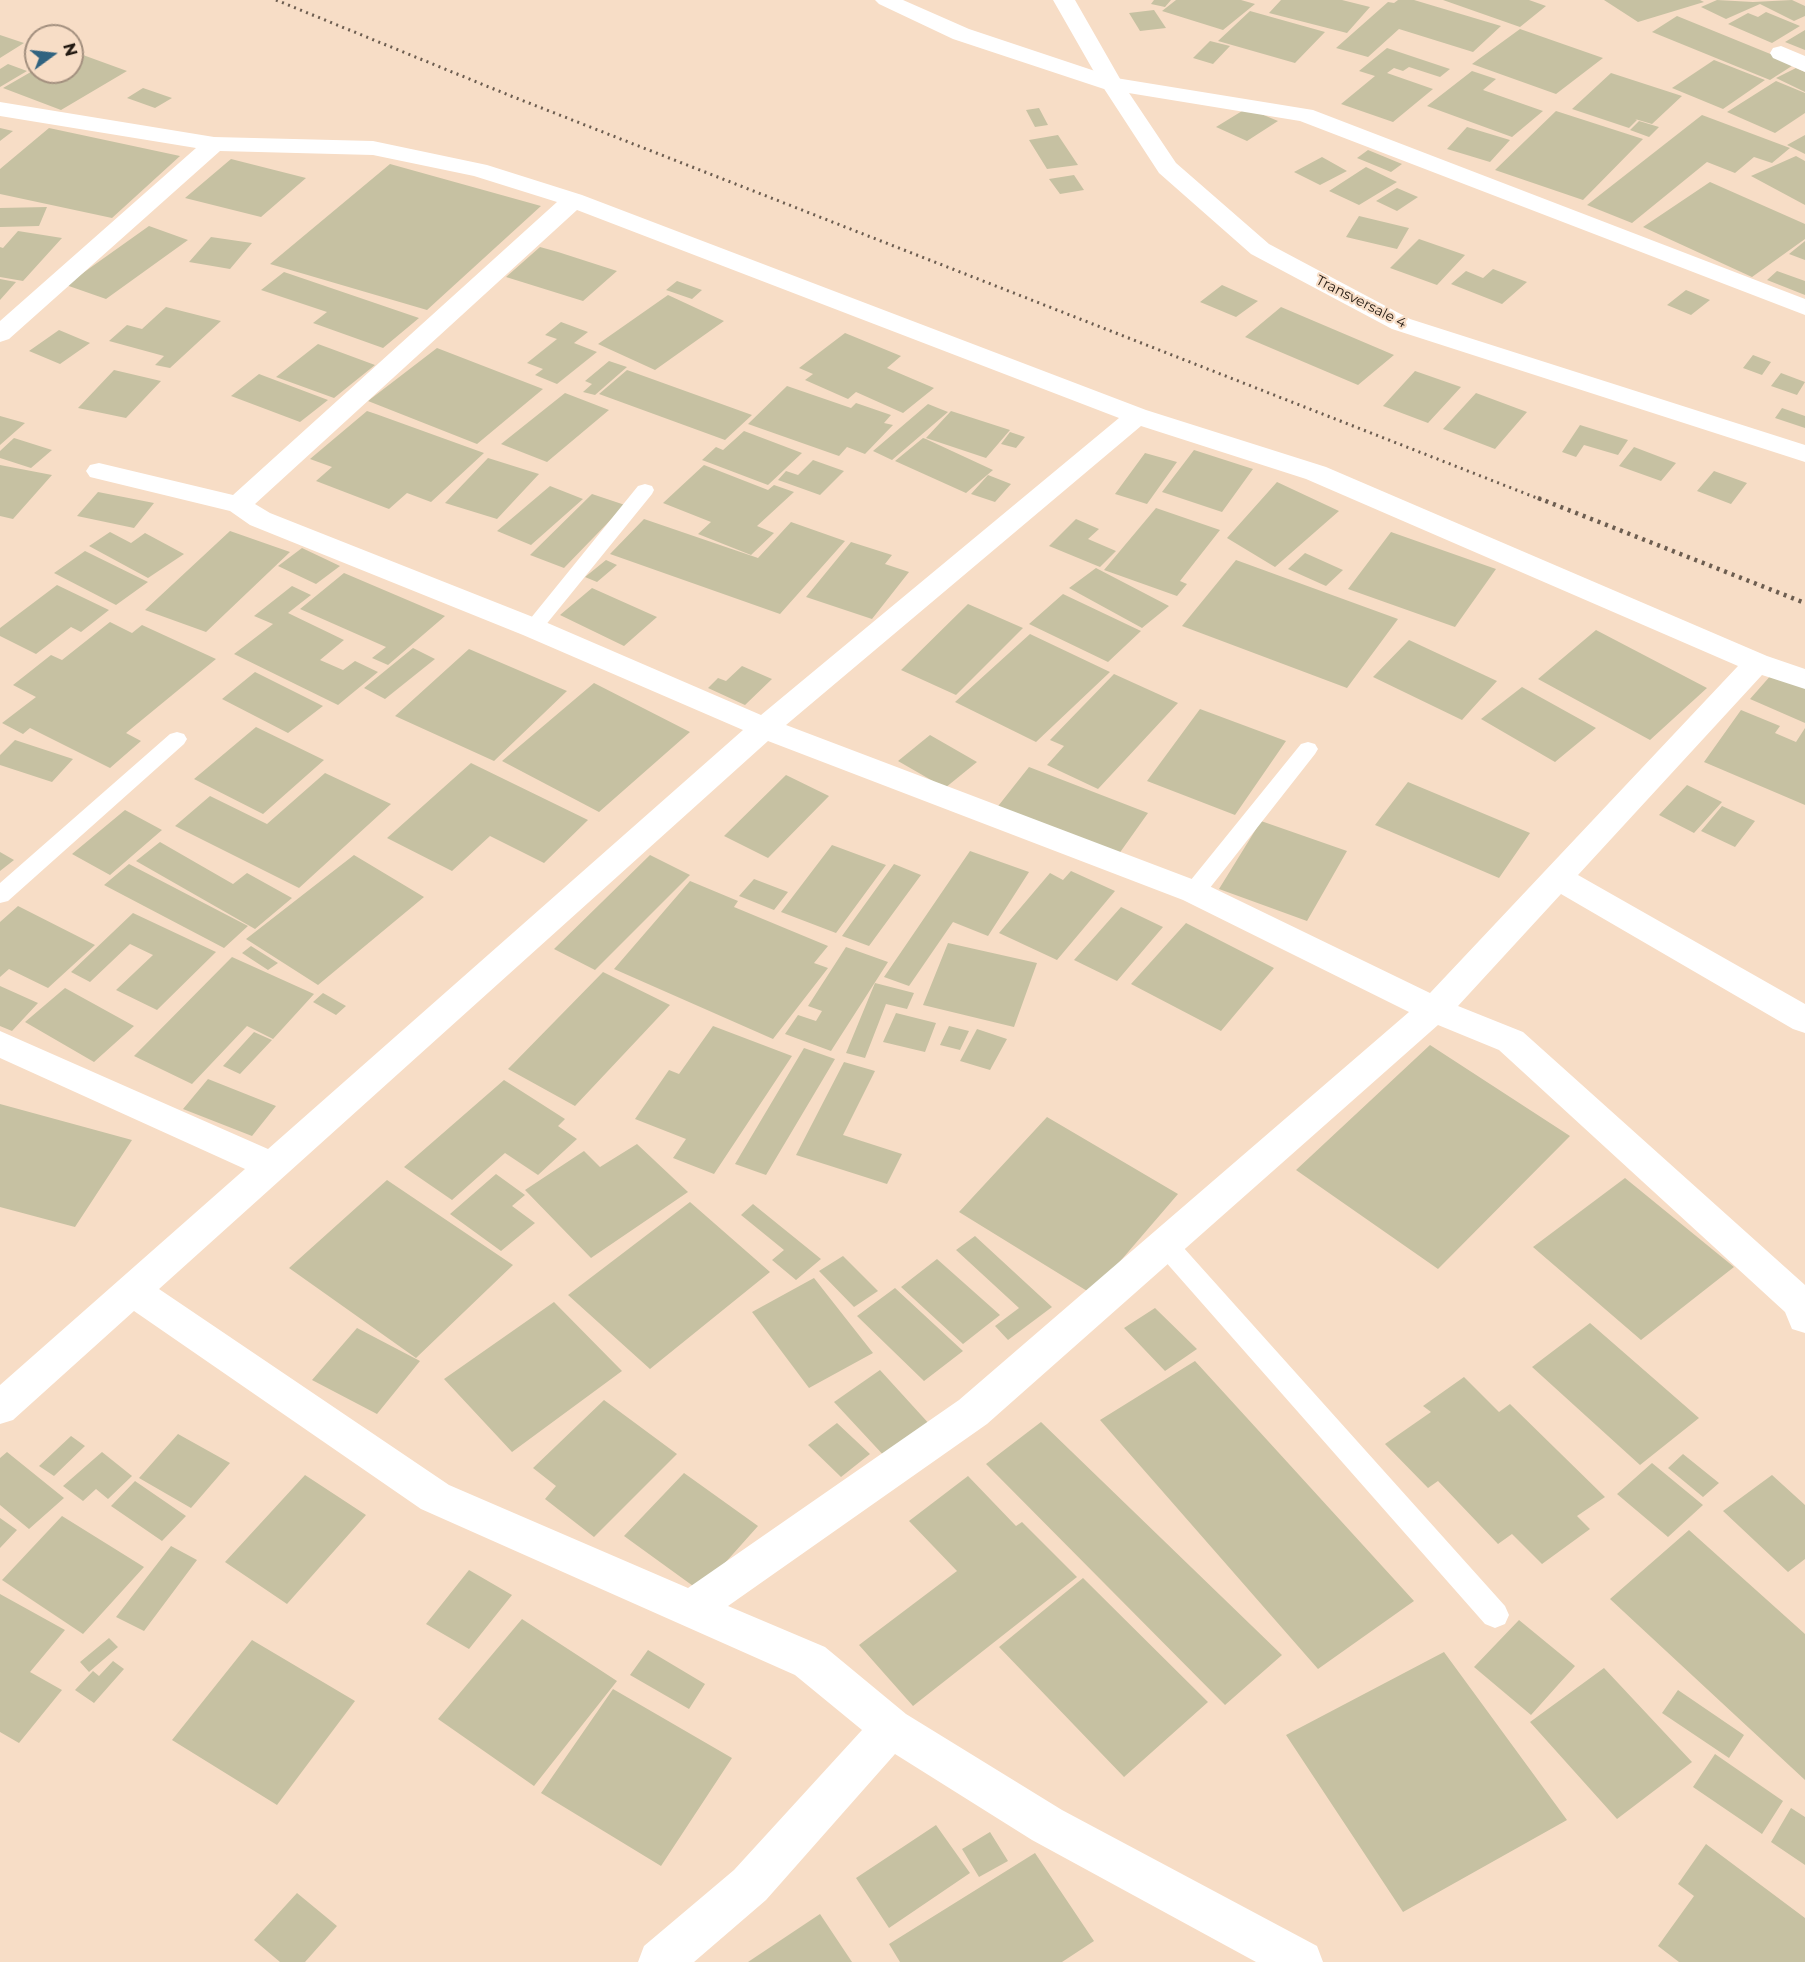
<!DOCTYPE html>
<style>
body{margin:0}
#map{position:relative;width:1805px;height:1962px;overflow:hidden;background:#f7ddc6;font-family:Montserrat,sans-serif}
canvas{display:block}
.north{position:absolute;left:24px;top:24px;width:60px;height:60px;box-sizing:border-box;background:#f7ddc6;border:2px solid #a28f7e;border-radius:50%;rotate:75deg;font-size:16px;font-weight:700;line-height:24px;text-align:center;color:#231a12}
.north::after{content:'';display:block;margin:auto;width:21px;height:27px;background:#306380;clip-path:polygon(50% 0,100% 100%,50% 72%,0 100%)}
</style>
<div id="map">
<canvas width="1805" height="1962"></canvas>
<div class="north">N</div>
</div>
<script>
const c = document.querySelector('canvas').getContext('2d');
c.lineJoin = 'round';
function fill(path, color) { c.fillStyle = color; c.fill(path, 'evenodd'); }
function strokePath(path, color, width, dash) { c.strokeStyle = color; c.lineWidth = width; c.lineCap = dash ? 'butt' : 'round'; c.setLineDash(dash || []); c.stroke(path); }
function label(font, color, halo, rows, align = 'center') {
  c.font = font + ' Montserrat,sans-serif'; c.lineWidth = 4.5; c.setLineDash([]); c.textBaseline = 'middle'; c.strokeStyle = halo; c.fillStyle = color; for (const [text, x, y, turn = 0] of rows) {
    c.save(); c.translate(x, y); c.rotate((+turn || 0) * Math.PI / 180); c.textAlign = isNaN(turn) ? turn : align; if (halo) c.strokeText(text, 0, 0); c.fillText(text, 0, 0); c.restore();
  }
}
fill(new Path2D(`
 M1154,0H1171L1165,7L1151,4Z
 M1176,0H1241L1255,4L1223,30L1162,11Z
 M1281,0H1342L1370,7L1347,33L1269,13Z
 M1398,0H1414L1501,26L1473,52L1399,29L1368,57L1336,48L1388,2L1394,3Z
 M1443,0H1529L1546,6L1520,27Z
 M1604,0H1700L1704,2L1638,22Z
 M1717,0L1753,2L1792,0L1805,6V16L1794,21L1760,4L1726,19L1701,7Z
 M1154,10L1166,28L1140,31L1129,13Z
 M1250,11L1325,32L1295,63L1218,41Z
 M1766,12L1800,26L1772,43L1728,24L1748,13L1758,17Z
 M1677,16L1795,64L1770,80L1652,32Z
 M1520,29L1603,58L1556,94L1472,64Z
 M1805,30V50L1785,42Z
 M0,35L24,43L0,58Z
 M1210,41L1230,46L1213,64L1193,58Z
 M1387,48L1450,69L1440,77L1409,67L1403,71L1394,68L1387,73L1433,89L1393,122L1341,104L1375,76L1359,71Z
 M72,51L127,71L61,110L3,88L36,69V72H72Z
 M1714,60L1765,80L1723,109L1672,88Z
 M8,64L27,71L0,87V69Z
 M1796,68L1805,72V92L1776,78Z
 M1472,71L1496,79L1483,90L1543,111L1512,137L1427,106Z
 M1611,73L1682,96L1652,124L1635,119L1637,120L1629,128L1572,109Z
 M1776,81L1805,93V113L1775,133L1727,112Z
 M143,88L172,98L155,108L127,98Z
 M1039,108L1048,125L1035,127L1026,110Z
 M1247,108L1278,121L1247,141L1216,127Z
 M1556,111L1643,139L1583,200L1495,170Z
 M1702,115L1790,148L1772,163L1754,157L1735,173L1707,162L1632,223L1587,205Z
 M1639,121L1659,127L1649,137L1630,130Z
 M1467,127L1510,140L1490,162L1447,149Z
 M0,128L13,131L0,141Z
 M49,128L180,156L112,218L0,194V169Z
 M1058,135L1078,165L1047,169L1029,140Z
 M1805,135V154L1787,145Z
 M1368,150L1402,164L1391,172L1357,158Z
 M1796,156L1805,161V205L1751,176Z
 M1322,157L1347,171L1320,185L1294,172Z
 M231,159L306,178L261,217L185,198Z
 M390,164L541,206L427,310L270,264Z
 M1366,167L1397,182L1359,205L1329,191Z
 M1074,175L1084,190L1060,194L1049,179Z
 M1710,182L1805,224V239L1752,277L1643,227Z
 M1397,188L1418,197L1397,211L1376,201Z
 M47,207L39,226L0,227V208Z
 M1359,216L1409,228L1397,249L1346,237Z
 M149,226L188,240L106,299L66,285Z
 M18,231L62,238L23,281L0,277V247L3,248Z
 M211,237L252,243L230,269L189,262Z
 M1419,239L1465,255L1437,285L1390,268Z
 M1805,241V260L1789,254Z
 M540,247L558,252L617,271L583,301L506,277Z
 M1493,269L1527,282L1502,304L1451,284L1466,271L1483,278Z
 M1777,271L1805,281V295L1767,280Z
 M284,272L419,318L383,348L313,323L327,312L261,290Z
 M0,279L16,282L0,300Z
 M677,281L702,290L692,299L666,290Z
 M1222,285L1258,301L1236,317L1200,302Z
 M1686,290L1710,300L1691,315L1667,305Z
 M668,295L724,321L655,370L598,344Z
 M166,307L221,321L170,368L155,365L164,356L109,341L127,325L142,329Z
 M1281,307L1394,355L1358,385L1245,337Z
 M561,322L588,332L574,343L597,352L557,384L535,375L543,369L527,363L557,339L545,335Z
 M59,330L90,343L60,364L29,351Z
 M845,333L901,356L887,368L934,388L903,413L856,392L848,399L805,380L813,374L799,368Z
 M318,344L329,348L375,365L334,398L276,377Z
 M437,348L543,389L477,444L368,401Z
 M1753,355L1771,362L1762,375L1743,368Z
 M609,361L627,367L595,395L583,392L592,384L585,381Z
 M114,370L161,381L126,418L78,408Z
 M627,370L752,415L725,440L599,394Z
 M1415,371L1461,387L1428,423L1383,406Z
 M1781,373L1805,382L1797,395L1771,386Z
 M259,374L328,400L300,422L231,396Z
 M787,386L851,408L856,403L891,415L884,423L893,425L865,454L847,447L839,456L748,424Z
 M565,393L609,410L547,462L501,444Z
 M1476,393L1527,412L1495,449L1443,429Z
 M928,404L948,412L892,460L873,451Z
 M1782,408L1805,416V428L1775,418Z
 M367,411L376,414L484,453L431,502L407,493L389,509L316,481L332,467L310,459Z
 M951,411L1010,430L986,458L926,438Z
 M0,416L25,423L0,445Z
 M1580,425L1628,440L1618,455L1584,445L1576,457L1562,452Z
 M744,431L802,453L768,485L702,460L716,447L723,450Z
 M1010,432L1025,437L1016,448L1001,444Z
 M14,438L52,450L31,468L0,458V451Z
 M923,438L926,439L993,470L966,493L895,461Z
 M1634,447L1676,463L1661,481L1619,466Z
 M1194,450L1253,469L1222,512L1162,492Z
 M1145,453L1177,462L1147,504L1115,494Z
 M488,458L539,474L497,519L445,503Z
 M813,460L844,471L820,495L778,480L786,471L798,475Z
 M0,465L52,475L13,519L0,516Z
 M704,465L768,490L774,485L794,492L757,526L774,533L751,555L698,534L711,522L663,503Z
 M1714,471L1747,483L1731,504L1697,491Z
 M988,475L1011,484L995,502L971,494Z
 M1277,482L1339,511L1275,567L1227,538Z
 M550,486L583,499L531,545L497,531Z
 M98,492L154,503L134,528L77,516Z
 M592,494L625,505L564,568L530,555Z
 M1156,508L1220,530L1180,581L1187,584L1177,596L1104,570Z
 M644,519L758,558L791,522L845,541L780,614L610,554Z
 M1076,519L1099,529L1088,539L1116,551L1100,567L1049,546Z
 M230,531L290,552L206,632L145,610Z
 M110,532L131,543L145,533L184,554L148,578L89,546Z
 M1391,532L1496,569L1455,627L1348,589Z
 M851,542L892,555L885,564L909,572L872,619L806,597Z
 M302,548L340,566L316,584L278,566Z
 M85,551L148,582L116,605L54,573Z
 M1305,553L1343,570L1326,586L1288,569Z
 M606,560L617,565L597,582L585,577Z
 M1236,560L1398,619L1347,688L1182,626Z
 M1096,568L1169,606L1142,628L1069,588Z
 M344,573L445,616L388,665L372,658L386,647L300,609Z
 M57,585L109,610L81,632L71,627L36,654L0,636V628Z
 M292,586L311,595L288,613L344,640L320,660L343,670L355,661L378,672L338,705L234,654L273,624L254,616Z
 M592,588L657,617L624,646L560,615Z
 M1063,594L1141,631L1108,662L1029,624Z
 M968,604L1023,628L956,695L901,670Z
 M110,622L132,633L142,625L216,659L126,733L141,741L110,768L30,728L23,734L2,723L36,697L13,685L51,655L62,660Z
 M1596,630L1707,688L1650,740L1538,679Z
 M1030,634L1110,672L1036,742L955,702Z
 M1409,640L1497,681L1462,720L1373,677Z
 M413,648L435,659L385,699L364,688Z
 M469,649L567,691L494,761L395,716Z
 M742,666L772,679L745,705L708,688L718,678L726,681Z
 M255,672L323,706L288,733L222,699Z
 M1114,674L1178,703L1098,789L1047,765L1064,746L1050,740Z
 M1772,674L1805,688V723L1750,699Z
 M594,683L690,732L599,812L502,761Z
 M1522,687L1596,728L1555,762L1481,719Z
 M1200,709L1286,741L1235,815L1147,781Z
 M1741,710L1780,726L1775,733L1796,742L1805,728V805L1704,762Z
 M256,727L324,760L263,814L194,779Z
 M930,735L977,762L945,788L898,761Z
 M15,740L73,759L52,782L0,765V755Z
 M471,763L588,820L544,863L490,836L452,871L387,838Z
 M1029,767L1148,813L1116,858L995,810Z
 M325,773L391,804L299,888L175,826L210,796L267,824Z
 M786,775L829,796L768,858L724,836Z
 M1408,782L1530,833L1499,878L1375,825Z
 M1687,785L1722,802L1694,833L1659,815Z
 M1722,806L1755,821L1735,847L1701,831Z
 M125,810L162,830L110,875L72,854Z
 M1261,821L1347,851L1307,921L1219,889Z
 M160,842L233,884L247,873L292,898L255,929L136,861Z
 M832,845L886,865L836,933L781,912Z
 M970,851L1029,872L988,936L953,922L909,986L884,977Z
 M0,852L14,860L0,871Z
 M354,855L424,897L318,985L246,939Z
 M650,855L690,875L595,970L554,949Z
 M129,864L248,926L224,948L104,885Z
 M894,864L921,875L869,946L842,936Z
 M1071,871L1115,891L1057,960L999,933L1050,873L1063,880Z
 M754,879L788,892L774,910L739,896Z
 M690,881L738,901L734,907L828,946L814,963L828,968L773,1039L614,969Z
 M18,906L95,945L48,988L9,969L0,977V922Z
 M1121,907L1163,927L1117,981L1074,960Z
 M133,913L216,952L157,1010L116,990L153,955L130,944L90,982L71,972Z
 M1186,923L1274,968L1221,1031L1131,984Z
 M948,943L1037,963L1014,1027L923,1005Z
 M251,946L278,963L268,970L242,953Z
 M846,947L888,962L831,1051L785,1034L798,1015L816,1021L822,1011L808,1006Z
 M232,957L314,994L273,1039L247,1026L192,1084L134,1056Z
 M603,972L670,1005L575,1106L508,1069Z
 M875,983L914,993L907,1009L886,1004L865,1058L846,1053Z
 M0,986L38,1003L12,1031L0,1026Z
 M65,988L134,1026L94,1062L25,1022Z
 M323,993L346,1006L336,1015L313,1002Z
 M896,1013L936,1023L925,1052L883,1042Z
 M713,1026L792,1056L714,1174L673,1158L686,1139L635,1119L669,1070L679,1074Z
 M949,1026L969,1031L960,1050L940,1045Z
 M977,1029L1007,1039L990,1070L960,1061Z
 M254,1032L272,1040L240,1074L223,1066Z
 M1430,1045L1570,1136L1438,1269L1296,1170Z
 M804,1048L835,1059L766,1175L735,1164Z
 M844,1062L875,1071L843,1135L902,1154L887,1184L796,1155Z
 M208,1079L276,1106L252,1136L183,1109Z
 M504,1080L565,1119L558,1126L577,1139L538,1175L505,1153L452,1200L404,1167Z
 M0,1104L132,1140L75,1227L0,1207Z
 M1047,1117L1178,1194L1092,1294L959,1212Z
 M637,1144L688,1192L591,1258L525,1190L584,1151L600,1167Z
 M496,1174L525,1195L512,1206L535,1223L501,1251L450,1214Z
 M1625,1178L1734,1267L1641,1340L1533,1247Z
 M387,1180L513,1265L416,1358L289,1268Z
 M690,1202L770,1272L650,1369L568,1295Z
 M753,1204L821,1259L796,1280L772,1260L784,1250L741,1215Z
 M975,1236L1052,1307L1008,1340L995,1326L1019,1308L956,1250Z
 M843,1256L878,1291L854,1307L819,1271Z
 M937,1259L1000,1315L963,1344L901,1287Z
 M814,1278L873,1353L809,1388L752,1312Z
 M895,1288L963,1351L924,1381L857,1316Z
 M554,1302L622,1371L512,1452L444,1379Z
 M1155,1308L1197,1349L1165,1371L1124,1328Z
 M1590,1323L1699,1418L1640,1465L1532,1367Z
 M357,1328L420,1361L377,1414L312,1380Z
 M1195,1361L1414,1601L1318,1669L1100,1420Z
 M880,1370L932,1427L887,1459L834,1402Z
 M1464,1377L1499,1412L1510,1404L1605,1497L1577,1516L1590,1529L1542,1564L1512,1534L1498,1544L1438,1481L1428,1488L1385,1444L1431,1412L1423,1406Z
 M604,1400L677,1454L594,1537L545,1499L556,1486L533,1468Z
 M1041,1422L1282,1655L1225,1705L986,1464Z
 M837,1423L870,1454L841,1477L808,1445Z
 M178,1434L230,1463L191,1508L139,1478Z
 M71,1436L85,1446L54,1476L39,1466Z
 M7,1452L64,1498L29,1529L0,1505V1458Z
 M102,1452L132,1476L108,1499L96,1489L83,1501L63,1486Z
 M1683,1454L1719,1483L1703,1497L1668,1468Z
 M1652,1463L1703,1505L1668,1537L1617,1494Z
 M684,1473L758,1526L700,1591L624,1536Z
 M305,1475L366,1515L287,1604L225,1562Z
 M1772,1475L1805,1505V1559L1788,1572L1723,1511Z
 M968,1476L1016,1526L1022,1522L1077,1577L913,1706L859,1645L957,1571L909,1521Z
 M135,1481L186,1516L162,1541L111,1506Z
 M62,1516L144,1567L83,1634L2,1580Z
 M0,1518L17,1530L0,1548Z
 M1689,1530L1805,1634V1780L1610,1599Z
 M171,1546L197,1560L144,1631L116,1617Z
 M469,1570L512,1595L469,1649L426,1624Z
 M1083,1578L1208,1702L1124,1777L999,1647Z
 M0,1594L65,1630L30,1672L62,1690L19,1743L0,1732Z
 M522,1619L617,1681L534,1786L438,1719Z
 M1519,1620L1575,1666L1531,1715L1474,1667Z
 M109,1638L118,1647L89,1672L80,1662Z
 M252,1640L355,1701L277,1805L172,1740Z
 M648,1650L705,1684L689,1709L630,1675Z
 M1444,1652L1567,1820L1403,1912L1286,1735Z
 M113,1661L124,1669L94,1703L75,1690L93,1671L99,1676Z
 M1604,1668L1692,1762L1617,1819L1530,1722Z
 M613,1689L732,1758L661,1866L541,1793Z
 M1678,1690L1744,1735L1729,1758L1662,1713Z
 M1715,1754L1783,1801L1762,1834L1693,1787Z
 M1791,1808L1805,1817V1865L1771,1842Z
 M936,1825L970,1873L889,1928L856,1878Z
 M990,1832L1008,1861L979,1877L962,1849Z
 M1706,1844L1805,1918V1962H1679L1658,1946L1694,1896L1678,1884Z
 M1035,1853L1094,1941L1062,1962H900L889,1944Z
 M297,1893L337,1926L305,1962H280L254,1940Z
 M820,1914L852,1962H748Z`), '#c6c1a2');
fill(new Path2D(`
 M645,484L652,486L654,490L652,494L540,632L533,634L526,632L523,628L526,624L638,486Z
 M177,732L184,734L187,739L184,744L8,901L0,903V883L170,734Z
 M1308,742L1315,744L1318,749L1315,754L1202,898L1194,900L1186,898L1183,892L1186,886L1301,744Z
 M1165,1234L1174,1237L1505,1606L1509,1615L1505,1624L1495,1628L1485,1624L1156,1251L1153,1244L1156,1237Z`), '#fff');
fill(new Path2D(`
 M875,0H903L969,29L1116,78L1313,110L1805,299V315L1300,121L1104,89L953,39L879,4Z
 M1781,46L1805,56V72L1773,58L1770,53L1773,48Z
 M0,102L214,137L373,141L487,165L582,195L1146,410L1326,467L1767,656L1805,669V689L1762,675L1578,875L1805,1004V1033L1793,1029L1561,894L1458,1006L1523,1032L1805,1285V1333L1792,1329L1785,1312L1499,1050L1438,1025L987,1424L728,1606L825,1647L906,1714L1062,1810L1317,1946L1323,1962H1256L1032,1840L895,1754L766,1900L694,1962H638L644,1946L734,1870L862,1730L795,1675L421,1509L134,1311L13,1420L0,1424V1385L245,1169L0,1058V1031L268,1149L743,730L523,635L250,525L230,511L90,477L86,471L90,465L99,463L233,495L557,202L474,176L373,155L220,151L9,339L0,342V321L196,148L0,116ZM577,210L1119,418L761,715L543,621L270,513L255,504ZM1141,426L1306,479L1738,666L1430,993L1205,884L786,725ZM768,741L1183,900L1409,1012L959,1400L688,1588L449,1485L159,1289Z`), '#fff');
fill(new Path2D(`
 M1053,0H1075L1123,84L1176,163L1269,244L1410,319L1805,445V462L1392,329L1251,254L1159,173L1101,84Z`), '#fff');
strokePath(new Path2D(`
 M276,0L511,96L1542,500`), '#6c5d50', 3, [2, 4.5]);
strokePath(new Path2D(`
 M1538,498L1805,603`), '#6c5d50', 4.5, [3, 5]);
label('14px', '#231a12', '#f7ddc6', [
 ["Transversale 4",1361,302,27]
]);
</script>
